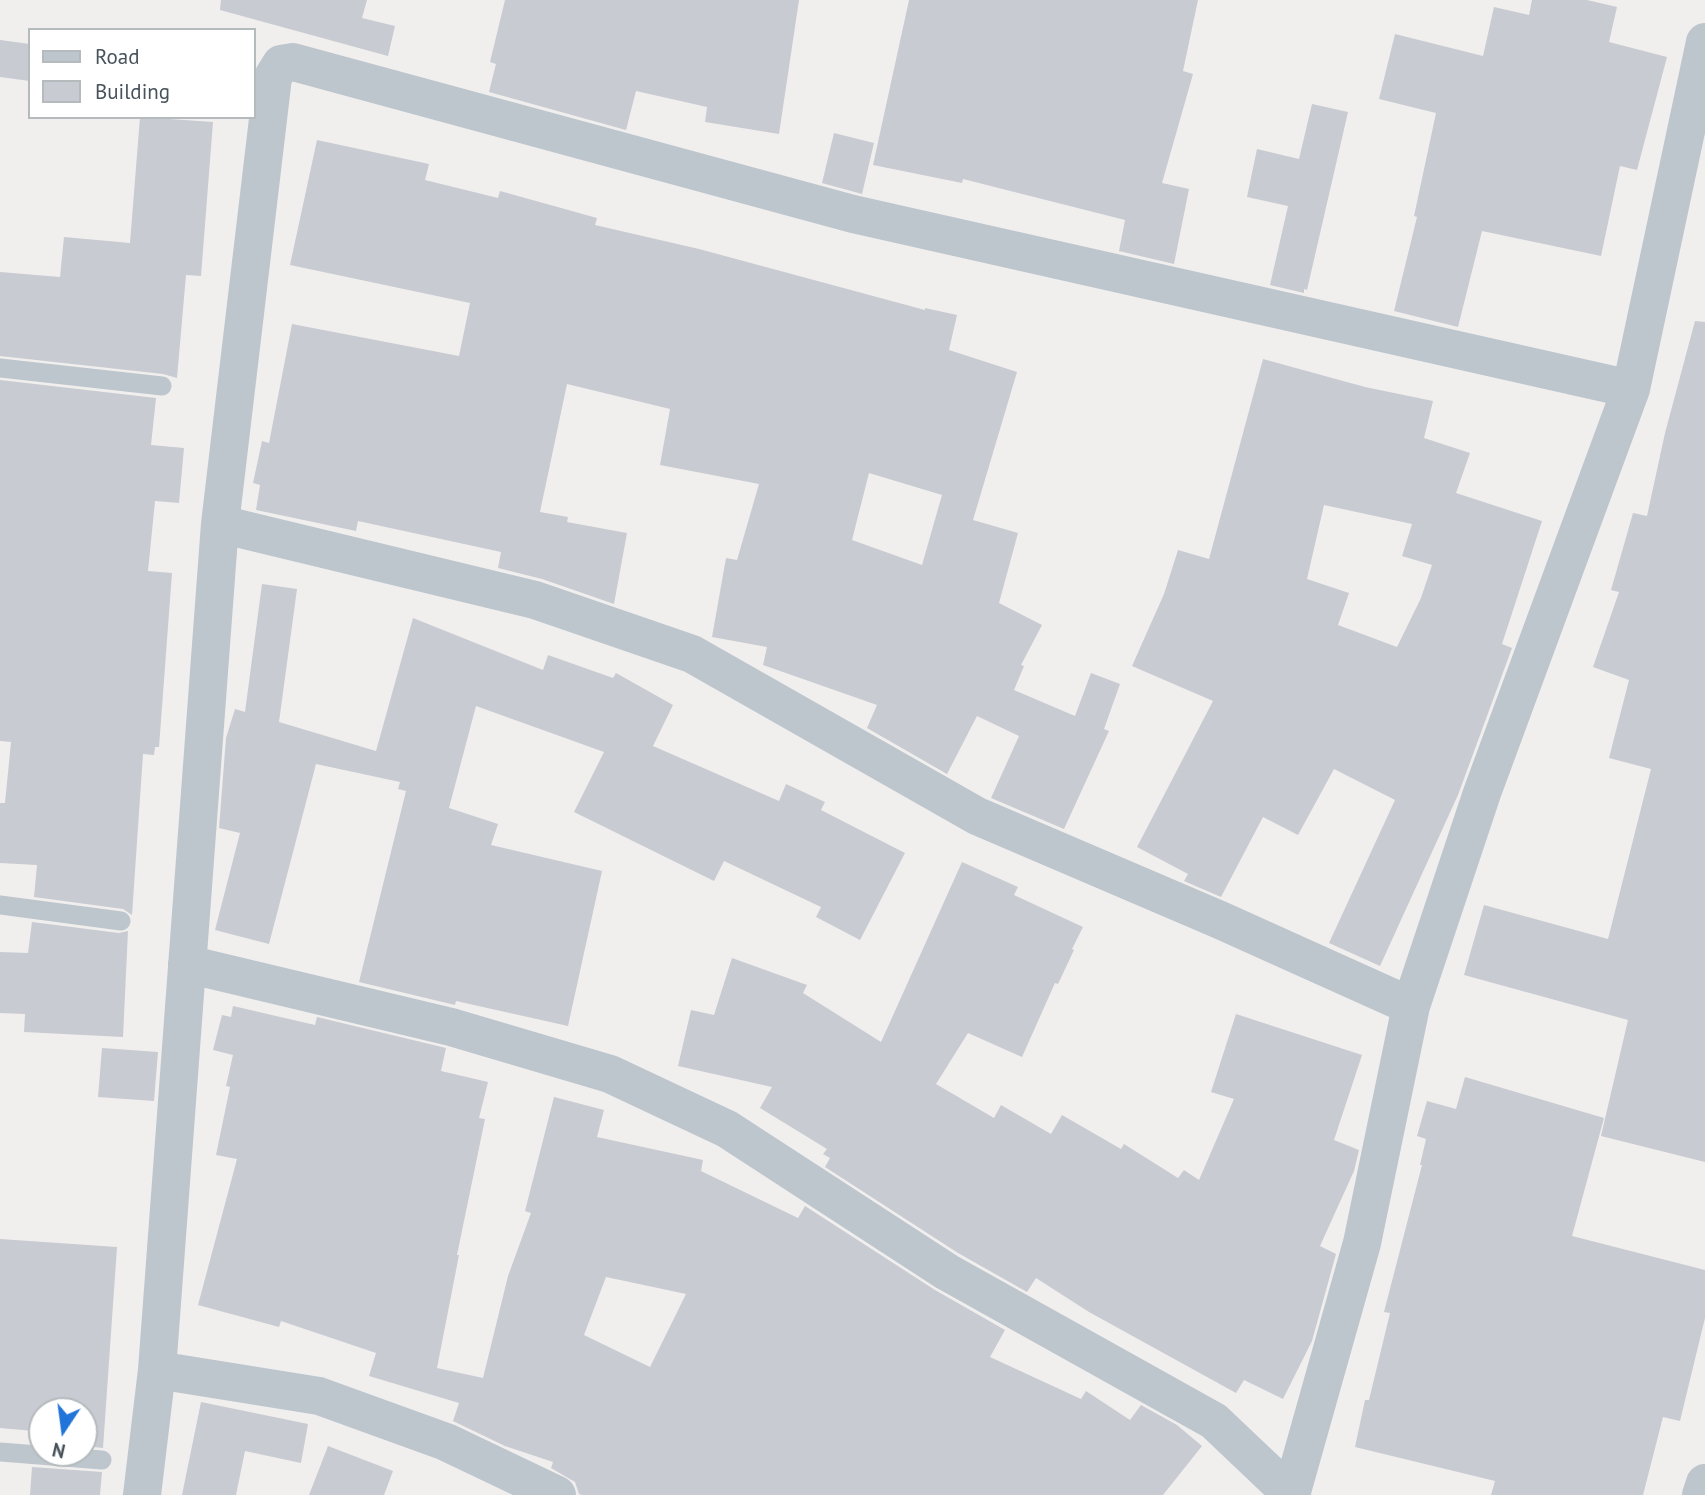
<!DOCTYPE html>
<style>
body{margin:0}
#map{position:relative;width:1705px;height:1495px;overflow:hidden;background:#f1eeee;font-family:"PT Sans",sans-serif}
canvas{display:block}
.legend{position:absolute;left:28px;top:28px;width:228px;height:91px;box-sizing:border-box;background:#fff;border:2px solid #b5babd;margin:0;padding:9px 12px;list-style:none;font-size:21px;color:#47525b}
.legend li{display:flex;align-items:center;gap:14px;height:35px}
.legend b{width:35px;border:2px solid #b5babd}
.north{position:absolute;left:28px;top:1397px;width:70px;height:70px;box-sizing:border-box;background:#fff;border:2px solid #b5babd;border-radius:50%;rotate:193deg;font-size:19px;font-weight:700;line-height:28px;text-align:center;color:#47525b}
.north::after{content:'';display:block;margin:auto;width:24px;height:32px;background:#2174d8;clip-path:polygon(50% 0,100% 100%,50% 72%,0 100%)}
</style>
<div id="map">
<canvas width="1705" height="1495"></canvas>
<ul class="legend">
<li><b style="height:9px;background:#bdc6cd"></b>Road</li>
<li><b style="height:19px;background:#c8cbd1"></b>Building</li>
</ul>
<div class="north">N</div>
</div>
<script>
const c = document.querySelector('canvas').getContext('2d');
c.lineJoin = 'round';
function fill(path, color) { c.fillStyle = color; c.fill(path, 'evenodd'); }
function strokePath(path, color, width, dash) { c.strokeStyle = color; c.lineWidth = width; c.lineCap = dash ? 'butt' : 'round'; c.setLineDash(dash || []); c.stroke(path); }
fill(new Path2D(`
 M221,0H367L362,18L395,26L388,56L220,10Z
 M505,0H799L779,134L705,122L707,107L636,91L626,130L489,92L496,64L490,62Z
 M909,0H1198L1183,71L1193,74L1162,183L1189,189L1174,264L1119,251L1125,220L963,179L962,183L873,165Z
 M1532,0H1587L1617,7L1609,42L1667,57L1637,170L1620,166L1601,256L1482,231L1458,327L1394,311L1417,217L1414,216L1436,113L1379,99L1395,34L1483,56L1494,7L1529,15Z
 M0,40L30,44V81L0,77Z
 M1312,104L1348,112L1307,290L1304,289V293L1270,285L1288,206L1247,197L1257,149L1299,159Z
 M140,117L213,122L201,276L186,275L177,378L163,374L0,356V272L60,277L64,237L130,243Z
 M834,133L874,143L862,194L822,183Z
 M317,140L429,164L425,180L498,198L500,191L597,218L595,225L699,249L925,310V308L957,315L949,350L1017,372L973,520L1018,533L999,603L1042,625L1021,665L1024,666L1014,690L1075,716L1091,673L1120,684L1104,729L1109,731L1064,829L991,798L1019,736L977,716L947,774L867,728L877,705L763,665L767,647L712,637L726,558L737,560L759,484L660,465L670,409L567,384L540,512L568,517L567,522L627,533L614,604L542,579L498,568L501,552L358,521L356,531L256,510L260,485L253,483L262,441L269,443L292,324L459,356L470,303L290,265ZM869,473L942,495L922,565L852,540Z
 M1695,321L1705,322V1162L1601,1136L1628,1020L1464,975L1484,905L1608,939L1651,769L1609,758L1629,680L1593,667L1619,592L1611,590L1633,513L1647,516L1665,433Z
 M1263,359L1365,387L1433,401L1424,438L1470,453L1456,493L1542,521L1502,644L1512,648L1458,795L1380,966L1329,943L1395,800L1334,769L1298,835L1263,817L1221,897L1184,881L1188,874L1137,847L1213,701L1132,666L1164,594L1178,550L1209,559ZM1324,505L1412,524L1402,556L1432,565L1421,598L1397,647L1338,625L1349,593L1307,579Z
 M0,380L156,398L151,445L184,448L179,503L155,501L148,571L172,573L159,747H155L154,755L143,754L132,915L123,909L34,897L37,865L0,863V803H5L11,742L0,741Z
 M262,584L297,589L279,722L376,751L413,618L543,670L548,655L613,678L616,673L673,705L653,746L779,801L786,784L825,802L821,810L905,853L860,940L816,917L821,907L724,861L714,881L574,812L604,752L476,706L449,808L498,824L491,845L602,871L568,1026L456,1001L455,1005L359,982L406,791L398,789L400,782L316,764L269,944L215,930L240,833L219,828L226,738L235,709L245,712Z
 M962,862L1018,887L1014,895L1083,927L1072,949L1074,950L1058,984L1055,983L1022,1057L968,1033L936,1084L994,1118L1001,1105L1051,1134L1062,1115L1121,1149L1124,1144L1178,1178L1184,1170L1199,1180L1234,1099L1211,1092L1236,1014L1362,1055L1334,1140L1359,1150L1354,1171L1320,1246L1336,1254L1312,1341L1283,1399L1244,1380L1236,1393L1089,1312L1036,1278L1027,1292L958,1253L825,1167L830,1158L823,1154L827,1149L760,1108L772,1087L678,1066L691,1010L714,1015L732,958L807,985L803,993L881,1042Z
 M32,922L119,933L128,931L123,1037L24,1032L25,1014L0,1013V952L28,953Z
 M233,1006L315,1025L317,1017L446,1048L441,1071L488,1082L479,1118L485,1119L457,1255H459L437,1368L483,1378L508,1276L531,1213L525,1211L554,1097L604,1110L597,1137L703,1160L701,1171L798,1218L805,1206L935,1290L1005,1330L990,1357L1081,1399L1086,1391L1130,1420L1141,1405L1177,1425L1202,1446L1163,1495H582L579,1494L575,1482L551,1468L553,1462L505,1446L453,1421L459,1403L369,1376L376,1353L281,1321L279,1327L198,1305L237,1159L216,1155L230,1087L226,1086L233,1055L213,1050L222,1015L231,1017ZM606,1277L686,1294L650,1367L584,1335Z
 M102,1048L158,1052L154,1101L98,1097Z
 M1465,1077L1604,1118L1572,1236L1705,1270V1318L1680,1421L1663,1417L1643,1495H1491L1495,1481L1355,1447L1365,1400H1369L1390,1313L1384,1312L1422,1165H1420L1426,1139L1417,1136L1427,1101L1456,1109Z
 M0,1239L117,1247L103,1448L84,1446V1411H42V1443L34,1442V1431L0,1428Z
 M201,1402L308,1424L301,1463L245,1451L236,1495H182Z
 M328,1446L393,1471L384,1495H309Z
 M32,1467L102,1472L100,1495H30Z`), '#c8cbd1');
strokePath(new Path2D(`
 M0,368L162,386
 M0,905L121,921
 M0,1452L102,1460`), '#bdc6cd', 19);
strokePath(new Path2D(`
 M220,524L535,600L692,654L977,816L1220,920L1411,1006
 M187,964L451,1027L610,1074L727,1129L947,1272L1214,1421L1292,1495
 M157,1370L319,1396L446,1442L557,1495
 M142,1495L157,1370L220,524L273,77L281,64L293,62L853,214L1631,389
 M1291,1495L1362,1243L1411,1006L1482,793L1631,389L1705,42
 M1701,1495L1705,1483`), '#bdc6cd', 38);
</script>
